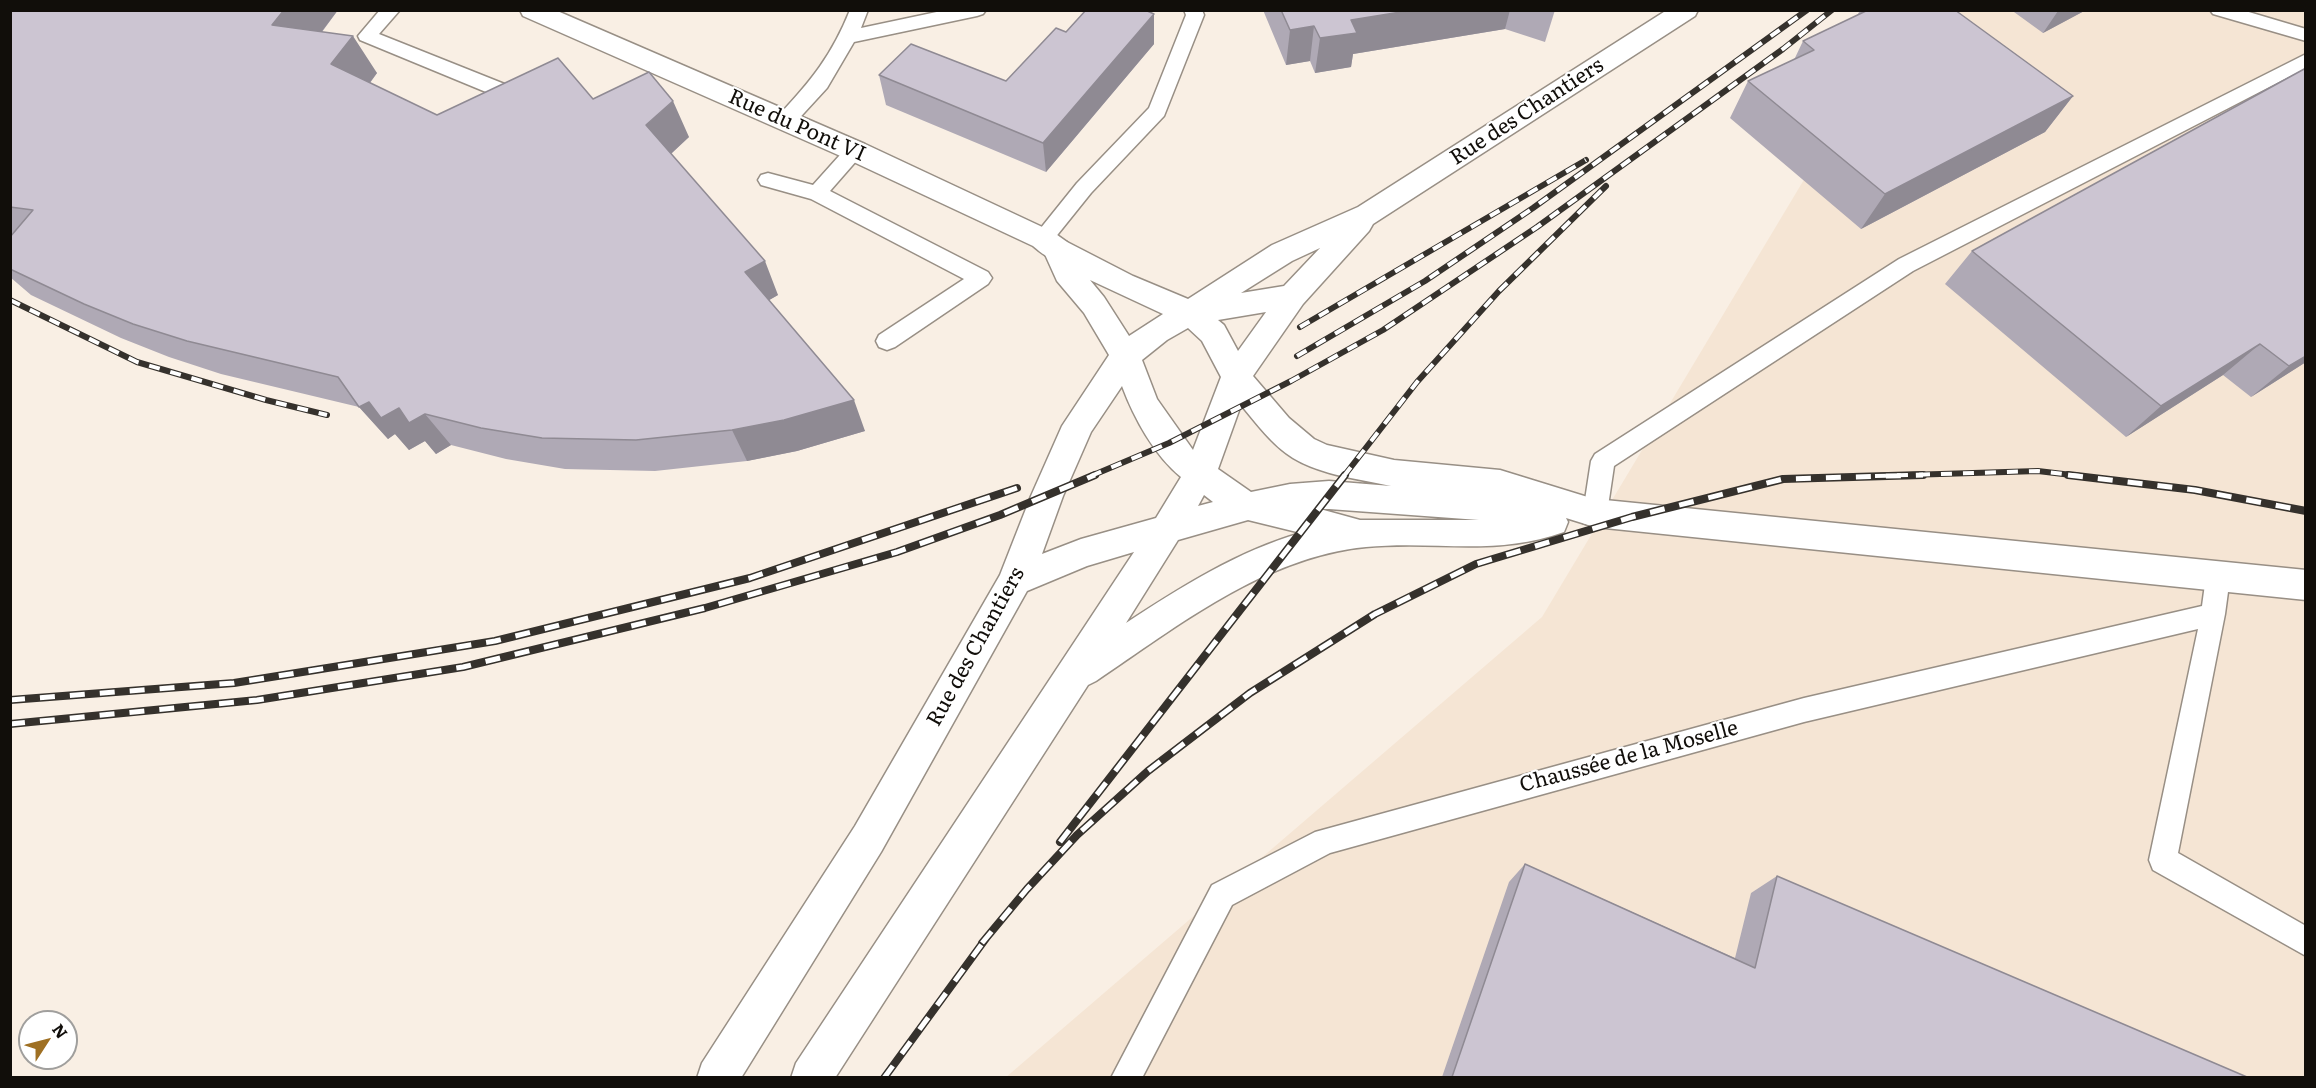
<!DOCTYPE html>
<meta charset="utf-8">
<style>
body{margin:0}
#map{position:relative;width:2316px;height:1088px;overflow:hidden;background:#f9efe4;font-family:Literata,serif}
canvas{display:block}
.frame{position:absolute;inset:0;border:12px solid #110e0a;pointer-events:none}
.north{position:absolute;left:18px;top:1010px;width:60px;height:60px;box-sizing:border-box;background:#fff;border:2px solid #a09f9d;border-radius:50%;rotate:54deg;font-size:16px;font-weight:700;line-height:24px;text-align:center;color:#110e0a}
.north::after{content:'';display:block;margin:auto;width:21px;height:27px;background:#9f7023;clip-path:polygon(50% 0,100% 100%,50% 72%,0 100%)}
</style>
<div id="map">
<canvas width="2316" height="1088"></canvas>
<div class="frame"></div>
<div class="north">N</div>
</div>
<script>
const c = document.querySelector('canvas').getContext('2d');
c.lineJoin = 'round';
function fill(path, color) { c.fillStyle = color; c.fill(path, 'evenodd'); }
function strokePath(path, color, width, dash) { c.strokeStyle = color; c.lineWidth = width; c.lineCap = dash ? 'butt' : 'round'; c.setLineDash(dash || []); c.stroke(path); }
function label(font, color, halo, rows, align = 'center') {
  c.font = font + ' Literata,serif'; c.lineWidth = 4.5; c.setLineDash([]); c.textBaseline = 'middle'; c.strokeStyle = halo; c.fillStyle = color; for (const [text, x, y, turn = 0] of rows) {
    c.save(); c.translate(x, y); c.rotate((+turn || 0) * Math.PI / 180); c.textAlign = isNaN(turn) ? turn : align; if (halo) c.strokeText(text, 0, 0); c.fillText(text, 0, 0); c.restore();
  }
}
fill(new Path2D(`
 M1905,11H2305V1077L1005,1078L1542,617Z`), '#f5e5d4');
const lane = new Path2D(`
 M380,10H400L379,34L517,89L520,94L517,99L510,101L503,99L360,40L358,36Z
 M850,10H868L861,28L946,10H986L983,14L977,16L854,42L827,88L793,125L786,127L779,125L776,120L779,115C811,81 832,55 850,10Z
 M1184,10H1202L1204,15L1164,116L1091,193L1050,244L1043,247L1036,244L1033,239L1036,234L1077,183L1149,108L1186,15Z
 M2210,10H2242L2306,29V41L2213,14Z
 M2306,54V68L1913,271L1614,466L1607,513L1603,520L1595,523L1587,520L1583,513L1591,461L1595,454L1899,259Z
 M855,144L862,146L865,151L830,191L988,272L992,278L988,284L895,347L887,350L879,347L876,341L879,335L964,279L811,199L761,185L758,180L761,175L768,173L813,185L848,146Z
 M2218,566L2227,569L2230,577L2225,614L2178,853L2306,926V956L2153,870L2149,860L2198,629L1804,722L1330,853L1232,905L1142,1078H1111L1212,885L1315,832L1804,698L2202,606L2206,577L2209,569Z`);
const street = new Path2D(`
 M520,10H555L865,144L1053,232L1067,242L1071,250L1067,258C1052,262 1045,256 1033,246L845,158L523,16Z
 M1595,499L2306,570V600L1595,527L1583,523L1579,513L1583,503Z`);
const secondary = new Path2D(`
 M1667,10H1698L1695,16L1373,224L1369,231L1303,304L1253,376L1289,418L1314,439L1327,445L1394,460L1500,470L1607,503L1611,513L1607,523L1595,527L1566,518L1568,522L1564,532C1494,557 1435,540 1366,547C1264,557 1178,626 1096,681L1088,685L835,1078H791L796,1063L1134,552L1087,566L1027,591L881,852L741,1078H697L702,1063L855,826L1000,575L1031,496L1062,426L1109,355L1084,313L1057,281L1043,250L1047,242L1057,239L1067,242L1133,276L1188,299L1272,245L1358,207ZM1320,248L1284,286L1241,293L1292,261ZM1090,280L1163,314L1129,336L1104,297ZM1266,312L1238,351L1224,325L1218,320ZM1188,328L1202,341L1221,377L1193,450L1157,399L1142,360L1167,340ZM1122,386C1134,418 1154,455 1181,477L1156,518L1081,539L1042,554L1063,496L1091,432ZM1241,405C1257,424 1272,445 1293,458C1321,475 1359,479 1391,486L1329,481L1290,484L1251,492L1218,469ZM1204,495L1213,502L1198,506ZM1320,509H1329L1479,520H1360ZM1248,520L1301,533C1238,551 1181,587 1126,623L1178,540Z`);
strokePath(lane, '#988f85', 3);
strokePath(street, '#988f85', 3);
strokePath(secondary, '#988f85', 3);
fill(lane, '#fff');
fill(street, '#fff');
fill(secondary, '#fff');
const railFar1 = new Path2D(`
 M10,300L137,362L266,400L327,415
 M1300,327L1586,160
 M1297,356L1425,281L1533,208L1807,10
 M1091,476L1169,443L1291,381L1383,330L1537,227L1783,49L1832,10
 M1344,476L1417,382L1499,291L1606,186
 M1875,476L2038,471L2080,476`);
const rail = new Path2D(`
 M2068,475L2195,490L2306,511
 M10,700L234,683L495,641L750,578L1017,488
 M10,724L257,700L463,667L705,608L897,552L1000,515L1095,475
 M1060,842L1345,475
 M982,943L1027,889L1077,835L1148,771L1250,693L1375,614L1476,564L1632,517L1783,479L1923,475
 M884,1078L987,937`);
strokePath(railFar1, '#35312c', 6);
strokePath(rail, '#35312c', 8);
strokePath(railFar1, '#fff', 4, [11]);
strokePath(rail, '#fff', 5, [15]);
fill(new Path2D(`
 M10,10H338L322,32L377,73L370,83L437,115L593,99L689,137L671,154L778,295L769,300L865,431L797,451L747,461L655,471L565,469L506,459L451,445L436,454L425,441L409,450L395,434L388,439L359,407L221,374L169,357L121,338L31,295L10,277V237L11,236H10Z
 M1263,10H1555L1545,42L1505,29L1353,54L1351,67L1315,73L1310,61L1286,65Z
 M1860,10H1955L2073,96L2045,132L1861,229L1730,118L1748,81L1794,60L1803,41L1857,16Z
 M2015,10H2086L2043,33L2014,12Z
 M1066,32L1154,44L1046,172L886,105L879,75L1006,81Z
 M2306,68V362L2251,397L2223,375L2126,437L1945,284L1972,251Z
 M1525,864L1735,958L1751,893L1777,876L2247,1077H1442L1509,882Z`), '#afa9b5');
fill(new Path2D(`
 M284,10H338L298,63L272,25Z
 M1413,10H1510L1505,29L1353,54L1351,67L1315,73L1320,38L1351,20Z
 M2060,10H2086L2043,33L2058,11Z
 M1154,14V44L1046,172L1043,143Z
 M1314,26L1310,61L1286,65L1290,30Z
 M353,36L377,73L356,101L331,64Z
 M2073,96L2045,132L1861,229L1885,194Z
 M673,101L689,137L662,162L646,125Z
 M765,261L778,295L759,306L745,272Z
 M2260,344L2223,375L2126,437L2161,406Z
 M2306,356V362L2251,397L2289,366Z
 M854,400L865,431L797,451L747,461L732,430Z
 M369,402L425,414L451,445L436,454L425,441L409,450L395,434L388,439L359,407Z`), '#8f8a93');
const building = new Path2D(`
 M10,10H284L272,25L353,36L331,64L437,115L558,58L593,99L649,72L673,101L646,125L765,261L745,272L854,400L784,420L732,430L636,440L542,438L481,428L425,414L409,423L399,408L381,418L369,402L359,407L338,377L187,341L133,324L84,304L10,269V237L33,210L10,207Z
 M1086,10H1145L1154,14L1043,143L879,75L911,44L1006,81L1056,28L1066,32Z
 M1281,10H1413L1351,20L1357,33L1320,38L1314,26L1290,30Z
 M1868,10H1955L2073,96L1885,194L1748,81L1814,50L1803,41Z
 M2306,68V356L2289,366L2260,344L2161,406L1972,251Z
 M1525,864L1755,968L1777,876L2247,1077H1452Z`);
fill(building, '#ccc5d2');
strokePath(building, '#8f8a93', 1.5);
label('21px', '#110e0a', '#fff', [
 ["Rue des Chantiers",1527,112,-33],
 ["Rue du Pont VI",797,126,24],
 ["Rue des Chantiers",976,647,-61],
 ["Chaussée de la Moselle",1629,757,-15]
]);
</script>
